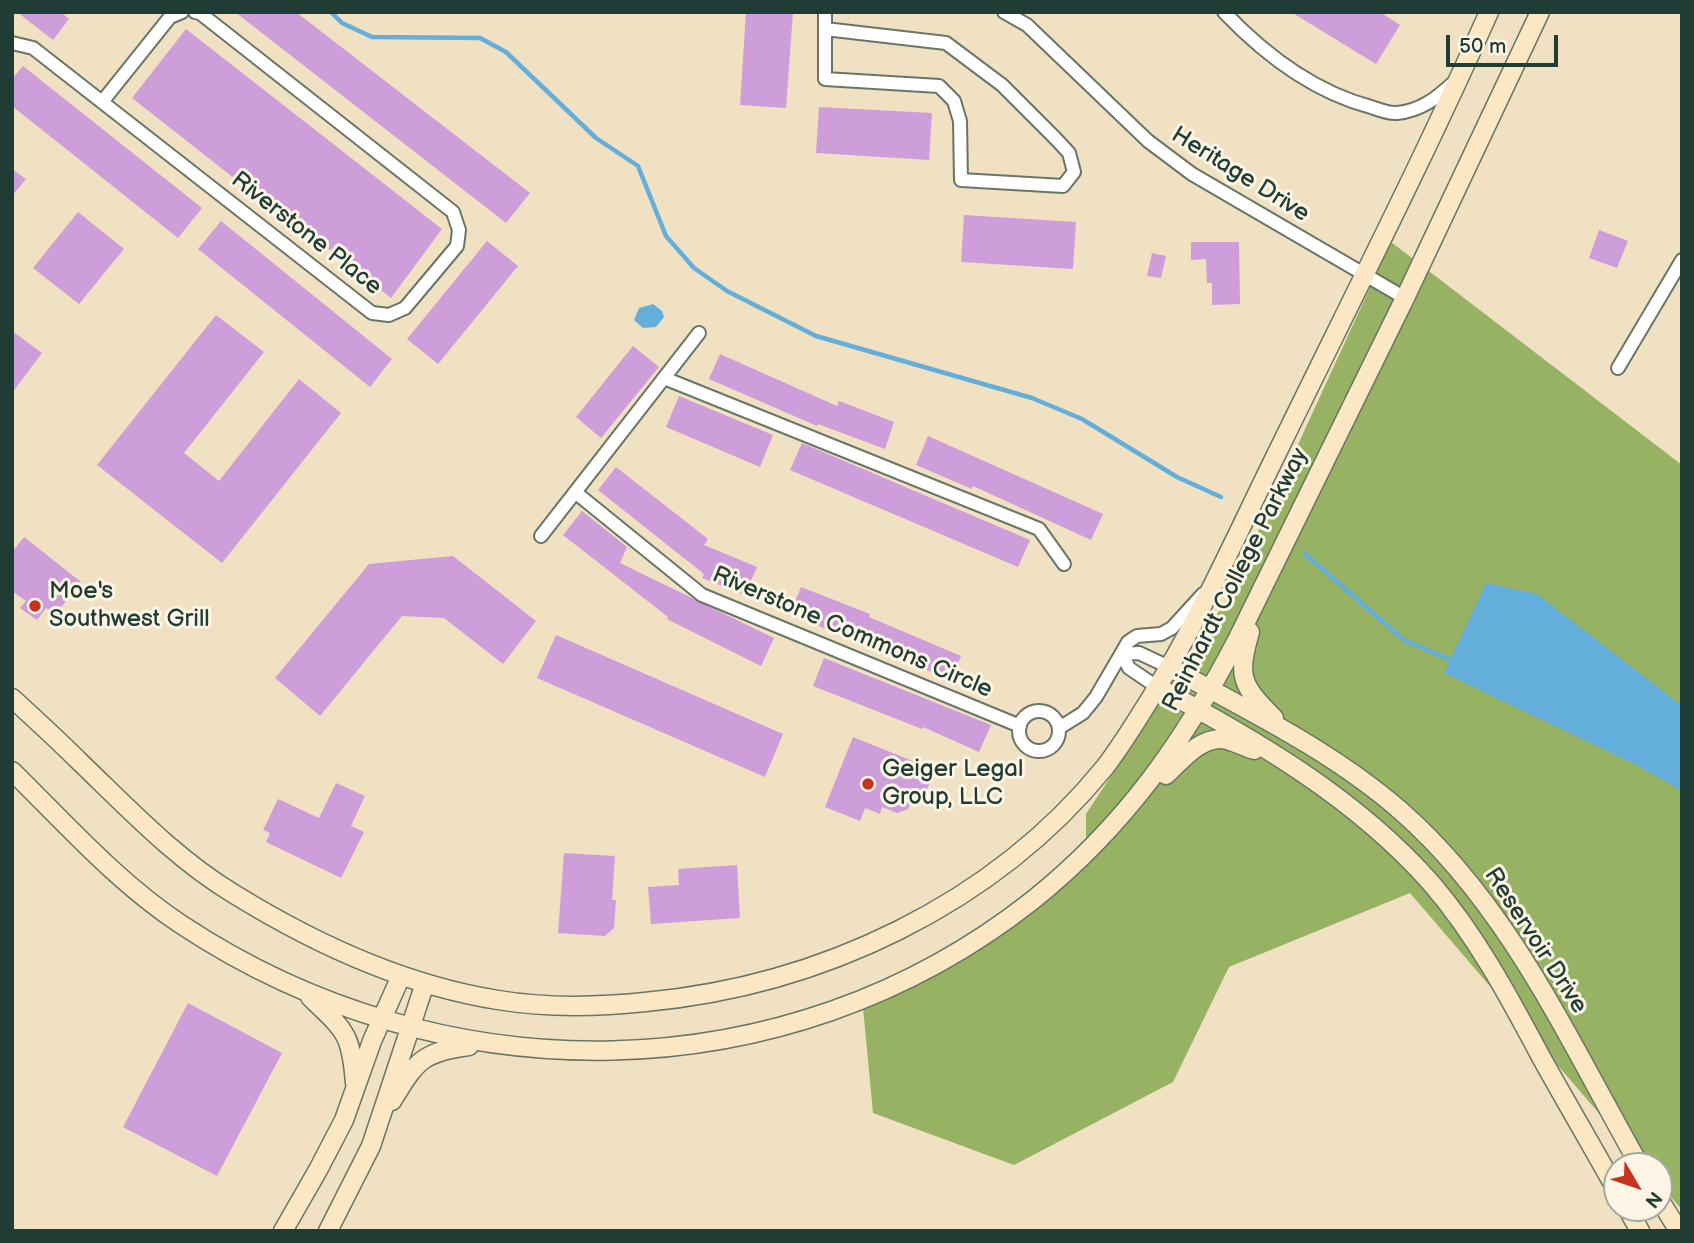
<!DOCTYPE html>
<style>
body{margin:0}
#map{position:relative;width:1694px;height:1243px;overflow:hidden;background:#f0e1c3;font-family:"Balsamiq Sans",sans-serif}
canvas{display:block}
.frame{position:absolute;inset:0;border:14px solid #1f3d34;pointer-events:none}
.north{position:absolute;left:1603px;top:1152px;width:70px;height:70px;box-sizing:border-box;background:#fcf5e5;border:2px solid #a4ab9e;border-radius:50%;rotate:129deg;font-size:19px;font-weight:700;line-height:28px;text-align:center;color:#1f3d34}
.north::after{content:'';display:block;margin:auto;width:24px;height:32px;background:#c8321e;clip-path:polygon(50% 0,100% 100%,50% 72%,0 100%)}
.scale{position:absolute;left:1446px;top:35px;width:112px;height:32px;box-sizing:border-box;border:4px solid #1f3d34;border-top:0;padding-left:9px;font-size:21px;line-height:24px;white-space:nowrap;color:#1f3d34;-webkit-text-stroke:5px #fcf5e5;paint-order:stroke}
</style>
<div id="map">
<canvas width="1694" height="1243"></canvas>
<div class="frame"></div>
<div class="north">N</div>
<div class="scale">50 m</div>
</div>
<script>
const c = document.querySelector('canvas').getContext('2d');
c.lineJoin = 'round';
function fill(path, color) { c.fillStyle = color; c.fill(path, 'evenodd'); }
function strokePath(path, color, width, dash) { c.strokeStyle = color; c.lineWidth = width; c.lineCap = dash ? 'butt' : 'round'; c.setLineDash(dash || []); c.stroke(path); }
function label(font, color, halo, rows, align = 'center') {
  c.font = font + ' "Balsamiq Sans",sans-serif'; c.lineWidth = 6; c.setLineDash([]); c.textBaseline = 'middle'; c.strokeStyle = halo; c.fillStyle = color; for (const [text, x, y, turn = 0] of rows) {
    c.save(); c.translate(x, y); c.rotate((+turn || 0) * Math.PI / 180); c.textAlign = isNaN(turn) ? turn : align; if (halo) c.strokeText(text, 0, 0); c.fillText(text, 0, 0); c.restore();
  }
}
fill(new Path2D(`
 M1391,242L1682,465V1210L1659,1183V1166H1644L1410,893L1229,967L1173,1082L1014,1165L873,1113L862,997L995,930L1086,855V814L1227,599Z`), '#98b264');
fill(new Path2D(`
 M653,304L662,311L664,317L656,327L643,328L634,320L639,308Z
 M1486,583L1537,594L1682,706V791L1638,766L1444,673Z`), '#64aedc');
strokePath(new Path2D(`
 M331,12L342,23L372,37L480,38L506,52L596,138L638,166L666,236L694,268L727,291L816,336L1032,398L1082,419L1177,477L1221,497
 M1305,554L1404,640L1453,661`), '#64aedc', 4.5);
fill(new Path2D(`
 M17,12H61L69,19L53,40Z
 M235,12H296L530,193L506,223Z
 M746,12H793L786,108L740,105Z
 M1291,12H1380L1400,25L1376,64Z
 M186,29L442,229L391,298L311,235L309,237L132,98Z
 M23,66L202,208L178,238L12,106V79Z
 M819,107L932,113L929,160L816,153Z
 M12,169L26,179L12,196Z
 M78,212L124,249L79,304L33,268Z
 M964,215L1076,222L1073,269L961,262Z
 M221,221L392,359L370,387L198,249Z
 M1599,230L1628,241L1617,268L1589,258Z
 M487,241L518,266L438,364L407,339Z
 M1191,242H1239L1240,304L1212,305V283H1207L1206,259L1191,260Z
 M1152,253L1166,256L1161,278L1147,276Z
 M216,315L264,352L184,453L219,481L299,379L341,413L222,563L97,465Z
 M12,331L42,353L12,393Z
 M633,346L659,367L601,438L576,417Z
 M720,354L837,406L839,401L894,422L885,449L818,424L817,426L709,379Z
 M679,396L773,435L760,467L666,427Z
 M928,436L1103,514L1091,540L973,486L972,489L916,465Z
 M802,443L1030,540L1018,567L790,470Z
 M616,467L708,539L704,545L757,567L745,595L702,578L704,574L598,490Z
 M582,511L627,547L620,563L774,638L761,666L667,619L668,617L563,535Z
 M24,537L81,582L55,615L46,608L37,620L20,608L26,601L12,591V552Z
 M453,556L536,621L503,664L444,618L402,616L320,716L275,678L369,564Z
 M801,587L870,614L869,617L961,656L951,680L790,614Z
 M556,635L783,734L765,777L537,678Z
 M824,658L991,725L979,752L923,727L922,729L813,686Z
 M853,737L935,770L923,799L914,795L908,809L897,813L882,807L880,814L865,808L860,821L825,807Z
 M336,783L365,796L351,826L364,832L341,878L266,842L270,833L263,830L278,799L319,818Z
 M564,853L615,856L612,900H616L614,928L605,936L558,933Z
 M737,865L740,918L651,924L648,887L679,885L678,869Z
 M188,1003L282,1053L217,1176L123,1127Z`), '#cd9ed9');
const street = new Path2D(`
 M825,12V79L939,86L954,101L960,121L961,180L1063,186L1074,172L1069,153L1056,139L1002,85L946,43L825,29
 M1004,12L1027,25L1148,141L1192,174L1405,298
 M1224,12C1265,55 1314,92 1371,107C1380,110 1389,114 1397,113C1420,111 1437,98 1453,83
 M12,43L33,48L372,313L389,315L405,308L457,246L459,230L453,212L200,13L195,12
 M102,102L170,17L182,12
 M1618,368L1682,260
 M664,378L1039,529L1064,564
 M575,492L702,595L1020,726
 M541,536L699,333
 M1157,687L1129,668L1122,654L1139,653L1169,667
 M1019 731a20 20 0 1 1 40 0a20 20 0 1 1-40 0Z
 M1059,728L1083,713L1096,697L1128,642L1137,636L1161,634L1172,628L1203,594`);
const secondary = new Path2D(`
 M1250,632C1237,677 1241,685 1274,718
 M1169,667C1249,711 1334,752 1402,812C1510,907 1570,1043 1640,1166
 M1157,687C1256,740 1356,798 1431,883C1476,935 1509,997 1541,1057C1566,1102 1592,1146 1617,1191
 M12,698C35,719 59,741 81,763C130,810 176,859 234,894C315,944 403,985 498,1000C546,1008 597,1007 645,1002C820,986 993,905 1105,767C1122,745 1137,720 1152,696C1200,618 1237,534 1278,451C1349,305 1423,160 1489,12
 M12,771C66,824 118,883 182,925C442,1097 785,1096 1033,900C1124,827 1184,742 1237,640L1405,298L1540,12
 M1166,775C1181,761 1199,738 1222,739C1232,740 1244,747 1254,750
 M310,997C345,1031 351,1032 355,1083
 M392,1101C416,1062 421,1052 469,1046
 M1659,1199L1679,1231
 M1627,1208L1640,1231
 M283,1231L318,1170L344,1120L372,1041L401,976
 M328,1231L371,1146L425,983`);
strokePath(street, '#687666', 16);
strokePath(secondary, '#687666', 21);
strokePath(street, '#fff', 12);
strokePath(secondary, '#fbe7c3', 18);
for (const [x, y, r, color] of [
 [35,606,7,"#c8321e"],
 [868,784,7,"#c8321e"]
]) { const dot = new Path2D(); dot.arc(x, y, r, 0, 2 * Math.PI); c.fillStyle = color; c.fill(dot); strokePath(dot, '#fcf5e5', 2.5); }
label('24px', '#1f3d34', '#fcf5e5', [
 ["Heritage Drive",1240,175,32],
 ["Riverstone Place",306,234,38],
 ["Reinhardt College Parkway",1236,580,-63],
 ["Riverstone Commons Circle",852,633,23],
 ["Reservoir Drive",1535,941,57]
]);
label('24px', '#1f3d34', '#fcf5e5', [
 ["Moe's",49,592],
 ["Southwest Grill",49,620],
 ["Geiger Legal",882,770],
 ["Group, LLC",882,798]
], 'left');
</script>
